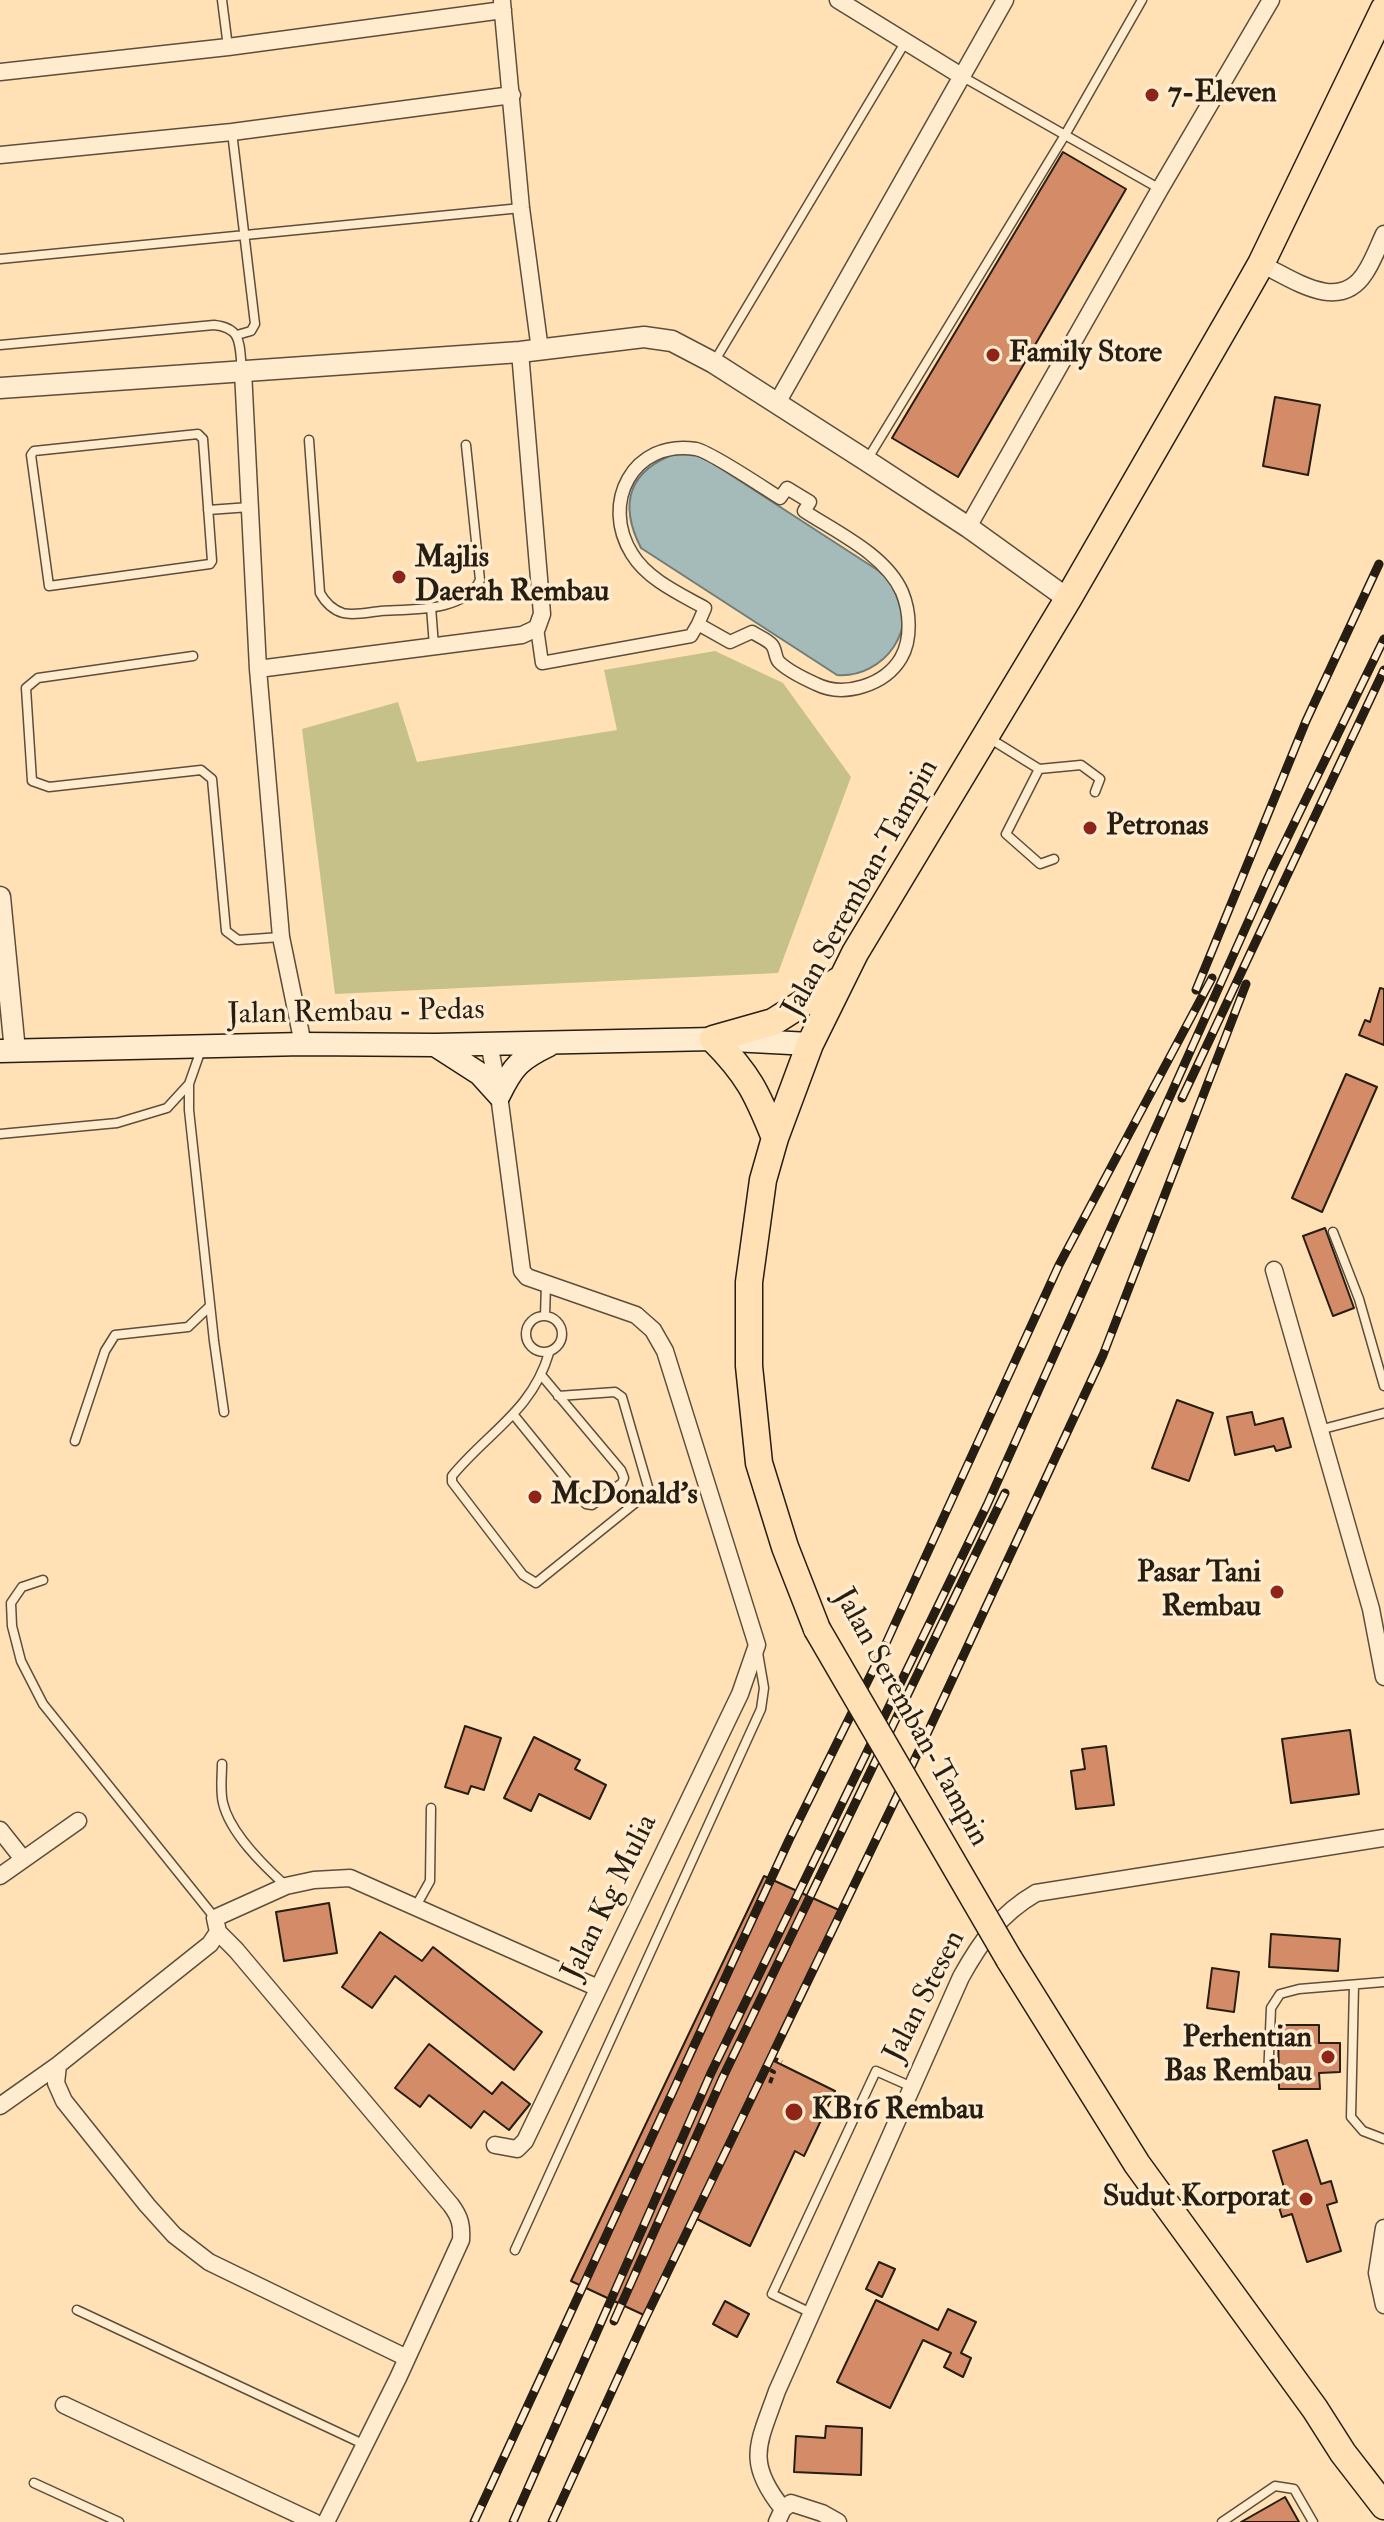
<!DOCTYPE html>
<style>
body{margin:0}
canvas{display:block;background:#ffe1b5}
</style>
<canvas width="1384" height="2522"></canvas>
<script>
const c = document.querySelector('canvas').getContext('2d');
c.lineJoin = 'round';
function fill(path, color) { c.fillStyle = color; c.fill(path, 'evenodd'); }
function strokePath(path, color, width, dash) { c.strokeStyle = color; c.lineWidth = width; c.lineCap = dash ? 'butt' : 'round'; c.setLineDash(dash || []); c.stroke(path); }
function label(font, color, halo, rows, align = 'center') {
  c.font = font + ' "IM FELL Double Pica",serif'; c.lineWidth = 7; c.setLineDash([]); c.textBaseline = 'middle'; c.strokeStyle = halo; c.fillStyle = color; for (const [text, x, y, turn = 0] of rows) {
    c.save(); c.translate(x, y); c.rotate((+turn || 0) * Math.PI / 180); c.textAlign = isNaN(turn) ? turn : align; if (halo) c.strokeText(text, 0, 0); c.fillText(text, 0, 0); c.restore();
  }
}
fill(new Path2D(`
 M715,651L783,683L851,777L778,973L335,994L302,729L398,702L417,762L617,730L604,670Z`), '#c6c189');
const water = new Path2D(`
 M677,453L700,455L879,571C883,575 889,579 892,584C924,626 883,679 837,675L641,548C618,503 629,470 677,453Z`);
fill(water, '#a5bbb9');
strokePath(water, '#727c77', 2);
const building = new Path2D(`
 M1063,152L1126,189L958,477L892,438Z
 M1275,397L1320,405L1308,475L1263,466Z
 M1380,988L1384,989V1045L1359,1035L1365,1020L1370,1022Z
 M1346,1074L1377,1087L1322,1212L1292,1198Z
 M1325,1228L1354,1308L1333,1316L1303,1236Z
 M1177,1400L1213,1413L1189,1481L1152,1468Z
 M1252,1412L1255,1425L1283,1418L1291,1447L1276,1451L1274,1446L1235,1455L1227,1417Z
 M465,1726L501,1738L484,1790L471,1786L468,1794L445,1787Z
 M1350,1730L1359,1794L1291,1803L1282,1739Z
 M534,1737L580,1760L575,1769L606,1785L590,1819L539,1794L531,1811L504,1798Z
 M1106,1746L1114,1805L1076,1809L1071,1771L1085,1769L1082,1749Z
 M764,1876L839,1910L768,2058L835,2091L804,2156L795,2151L750,2246L693,2217L646,2316L571,2281Z
 M329,1903L337,1953L284,1961L276,1912Z
 M380,1932L422,1961L433,1947L542,2032L514,2070L395,1976L372,2008L342,1987Z
 M1271,1934L1340,1939L1338,1971L1269,1967Z
 M1212,1968L1239,1972L1234,2012L1207,2008Z
 M1278,2025H1319V2043H1340V2072L1319,2073L1320,2089H1279Z
 M429,2044L492,2094L502,2082L530,2104L509,2130L484,2111L471,2128L429,2095L420,2107L395,2088Z
 M1307,2140L1321,2184L1331,2181L1337,2202L1327,2205L1341,2251L1307,2262L1292,2214L1282,2217L1276,2197L1286,2194L1273,2151Z
 M879,2262L895,2269L882,2297L866,2289Z
 M876,2300L938,2330L948,2309L976,2322L961,2353L971,2358L963,2377L944,2367L951,2353L923,2340L890,2408L837,2382Z
 M725,2301L749,2314L737,2337L713,2324Z
 M826,2426L862,2428L861,2475L794,2472L796,2436L825,2438Z
 M1285,2497L1299,2522H1241Z`);
fill(building, '#d48b68');
strokePath(building, '#261d13', 2);
const service = new Path2D(`
 M222,0L228,47
 M963,77L1160,189
 M232,132L255,324L251,331L237,335
 M0,259L521,208
 M0,345L214,325C243,328 239,345 242,370
 M714,362L906,41
 M198,434L203,439L212,561L210,564L49,586L31,455L34,451Z
 M309,440L320,593C325,602 333,610 343,613C354,616 370,612 381,611C412,609 465,612 480,580L466,445
 M867,460L1065,135L1142,0
 M208,510L250,507
 M431,607L434,646
 M193,656L38,678L26,688L32,781L49,787L201,770L212,779L226,931L238,940L281,937
 M989,738L1039,769L1081,765L1100,779L1095,792
 M1039,769L1006,834L1040,864L1054,859
 M202,1047L189,1084V1110L214,1341L224,1412
 M0,1134L117,1123L167,1108L189,1084
 M1333,1232L1359,1299L1384,1386
 M526 1334a18 18 0 1 1 36 0a18 18 0 1 1-36 0Z
 M545,1316L546,1284
 M549,1353C532,1411 488,1432 452,1476V1482L523,1575L536,1583L644,1496L648,1487L622,1397L615,1392L558,1396
 M513,1414L586,1504L592,1505L622,1483L624,1478L621,1470L542,1376
 M1319,1430L1384,1413
 M75,1441L105,1351L115,1335L188,1327L210,1306
 M43,1580L22,1587L11,1603L12,1626L21,1661L43,1704L215,1918
 M222,1764C222,1776 220,1791 223,1803C230,1833 263,1865 285,1885
 M416,1906L430,1881L431,1808
 M1354,1985L1351,2117L1363,2131L1384,2139
 M1268,2078L1271,2008L1280,1994L1299,1989L1384,1982
 M515,2250L761,1709L764,1688L758,1653
 M77,2310L363,2444
 M811,2313L772,2294L876,2071L912,2087
 M34,2483L119,2522
 M1222,2522L1275,2486L1294,2489L1313,2522`);
const pedestrian = new Path2D(`
 M537,628L542,663L691,636L698,624L730,642L752,632C758,636 768,640 772,645C776,650 775,658 779,662C787,670 805,679 816,684C844,698 885,685 901,658C912,639 910,611 902,592C886,555 836,532 804,511L810,502L787,488L780,498C764,488 711,452 696,449C633,439 600,503 632,554C648,580 680,594 705,608L698,624`);
const minor = new Path2D(`
 M838,0L963,77
 M502,2L521,208L540,350
 M0,72L228,47L503,10
 M0,155L232,132L512,95
 M1261,264C1293,279 1339,314 1365,273C1373,261 1378,247 1384,234
 M243,371L258,669L281,937L303,1044
 M777,403L1005,0
 M968,527L1160,189L1271,0
 M258,669L522,635L537,628L542,614L520,352
 M489,1043L499,1095L522,1271L527,1277L636,1315L653,1330L665,1351L757,1645L740,1694L525,2141L517,2149L495,2145
 M1274,1270L1371,1609L1384,1677
 M0,1830L23,1859
 M0,1876L78,1821
 M58,2065L56,2083L64,2101L147,2205L174,2235L209,2262L407,2358
 M0,2106L58,2065L210,1944L218,1932
 M1384,2228L1377,2273L1384,2305
 M64,2405L314,2522
 M783,2509C744,2461 759,2443 777,2391L961,1977C981,1941 1000,1914 1036,1893L1384,1838
 M326,2522L398,2378L461,2240C462,2225 460,2217 451,2205L236,1950L218,1932L215,1918L286,1886L314,1880L350,1878L598,1988
 M777,2522L783,2509L791,2503L822,2513L838,2522`);
const tertiary = new Path2D(`
 M0,388L520,352L644,337L672,341L714,363L867,461L968,527L1068,599
 M0,897L15,1051`);
const secondary = new Path2D(`
 M435,1045L480,1074L499,1095C513,1066 520,1059 549,1045
 M0,1051L303,1044L435,1045L713,1039L810,1044`);
const trunk = new Path2D(`
 M775,1138C757,1093 748,1074 713,1039L773,1022L841,979
 M817,1629L785,1547L759,1463L749,1366V1282L763,1180L775,1138L810,1044L855,953L1068,599L1240,301L1261,264L1384,9
 M1009,1959L1137,2164L1315,2409L1343,2453L1384,2506`);
strokePath(service, '#5c4e3c', 11);
strokePath(pedestrian, '#5c4e3c', 15);
strokePath(minor, '#5c4e3c', 19);
strokePath(tertiary, '#5c4e3c', 23);
strokePath(secondary, '#261d13', 25);
strokePath(trunk, '#261d13', 29);
strokePath(new Path2D(`
 M770,2083L774,2072L768,2069L773,2058L782,2062`), '#261d13', 4, [6, 4]);
strokePath(service, '#ffeccf', 8);
strokePath(pedestrian, '#ffeccf', 12);
strokePath(minor, '#ffeccf', 16);
strokePath(tertiary, '#ffeccf', 20);
strokePath(secondary, '#ffeccf', 22);
strokePath(trunk, '#ffe1b5', 26);
const rail = new Path2D(`
 M1196,990L1306,721L1379,564
 M1182,1098L1384,670
 M614,2321L722,2079L1005,1493
 M474,2522L789,1840L882,1652L1059,1265L1212,978
 M513,2522L711,2073L987,1505L1270,873L1384,639
 M552,2522L643,2323L926,1736L1103,1355L1246,984`);
strokePath(rail, '#261d13', 9);
strokePath(rail, '#ffeccf', 6, [18]);
const trunkBridge = new Path2D(`
 M817,1629L1009,1959`);
strokePath(trunkBridge, '#261d13', 29, []);
strokePath(trunkBridge, '#ffe1b5', 26);
for (const [x, y, r, color] of [
 [1152,95,8,"#8f2418"],
 [993,355,8,"#8f2418"],
 [399,577,8,"#8f2418"],
 [1090,828,8,"#8f2418"],
 [535,1497,8,"#8f2418"],
 [1277,1592,8,"#8f2418"],
 [1328,2057,8,"#8f2418"],
 [794,2112,10,"#8f2418"],
 [1306,2199,8,"#8f2418"]
]) { const dot = new Path2D(); dot.arc(x, y, r, 0, 2 * Math.PI); c.fillStyle = color; c.fill(dot); strokePath(dot, '#ffeccf', 3); }
label('bold 30px', '#261d13', '#ffeccf', [
 ["7-Eleven",1168,95],
 ["Family Store",1009,355],
 ["Majlis",415,560],
 ["Daerah Rembau",415,594],
 ["Petronas",1106,828],
 ["McDonald's",551,1497],
 ["Pasar Tani",1261,1575,"right"],
 ["Rembau",1261,1609,"right"],
 ["Perhentian",1312,2040,"right"],
 ["Bas Rembau",1312,2074,"right"],
 ["KB16 Rembau",812,2112],
 ["Sudut Korporat",1290,2199,"right"]
], 'left');
label('30px', '#261d13', '#ffeccf', [
 ["Jalan Seremban-Tampin",862,889,-61],
 ["Jalan Rembau - Pedas",356,1014,-1],
 ["Jalan Seremban-Tampin",910,1718,61],
 ["Jalan Kg Mulia",611,1898,-64],
 ["Jalan Stesen",926,1997,-63]
]);
</script>
